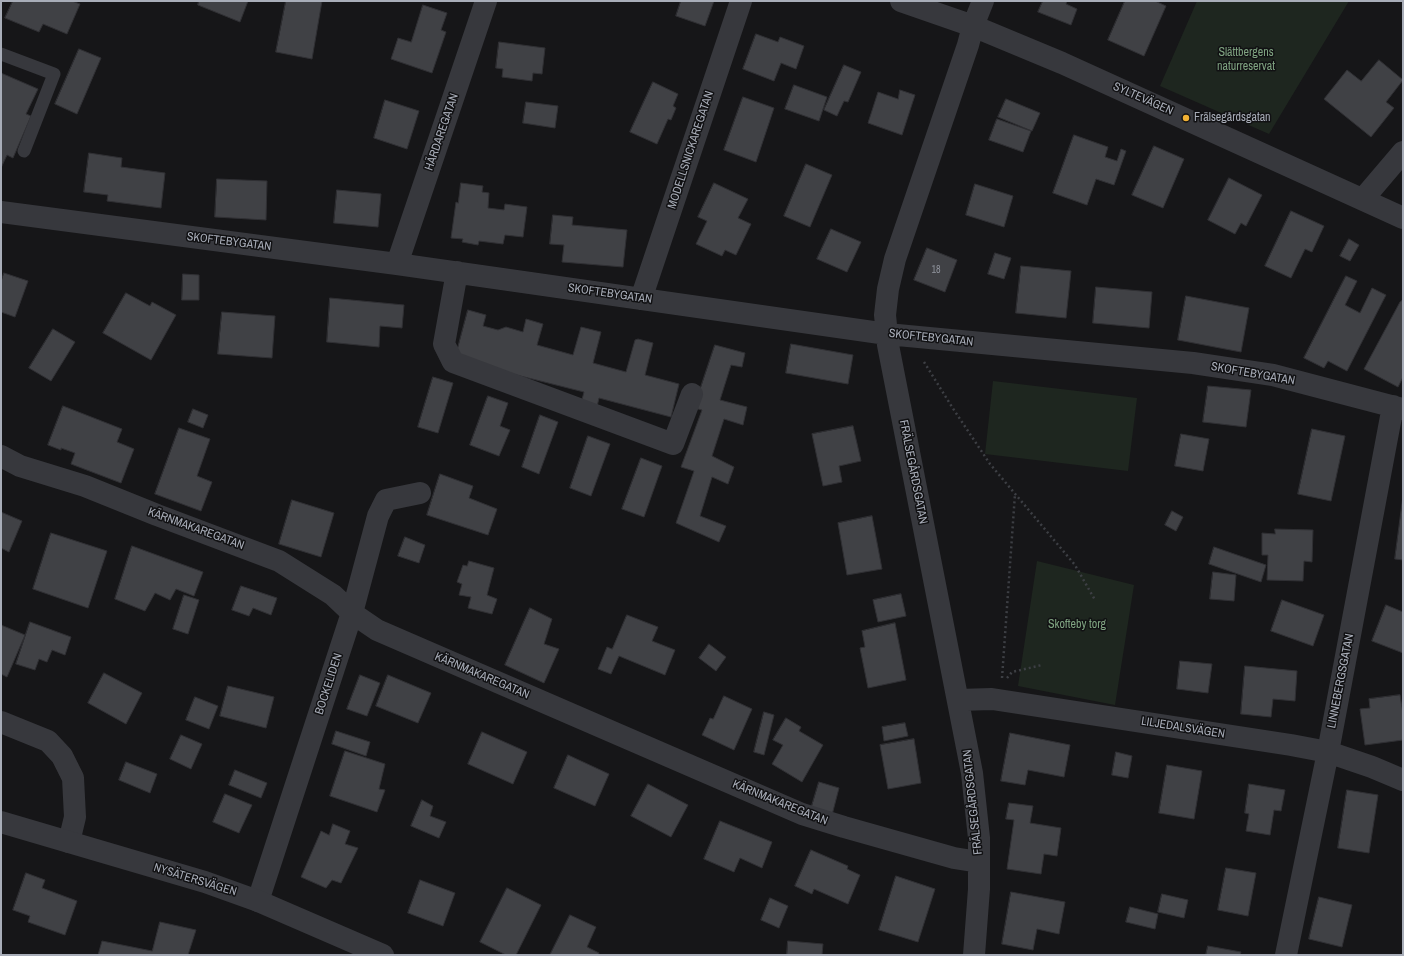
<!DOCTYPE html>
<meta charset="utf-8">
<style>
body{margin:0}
#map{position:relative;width:1404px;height:956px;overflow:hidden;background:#161618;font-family:"Archivo Narrow",sans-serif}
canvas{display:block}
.frame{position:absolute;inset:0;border:2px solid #a8adb8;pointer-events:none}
</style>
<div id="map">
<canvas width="1404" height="956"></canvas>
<div class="frame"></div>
</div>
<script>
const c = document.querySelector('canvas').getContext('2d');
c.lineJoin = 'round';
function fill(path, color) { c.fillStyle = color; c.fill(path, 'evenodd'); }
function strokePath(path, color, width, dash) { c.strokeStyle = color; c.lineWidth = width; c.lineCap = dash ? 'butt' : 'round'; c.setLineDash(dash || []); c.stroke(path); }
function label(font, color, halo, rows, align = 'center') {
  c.font = font + ' "Archivo Narrow",sans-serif'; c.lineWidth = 3; c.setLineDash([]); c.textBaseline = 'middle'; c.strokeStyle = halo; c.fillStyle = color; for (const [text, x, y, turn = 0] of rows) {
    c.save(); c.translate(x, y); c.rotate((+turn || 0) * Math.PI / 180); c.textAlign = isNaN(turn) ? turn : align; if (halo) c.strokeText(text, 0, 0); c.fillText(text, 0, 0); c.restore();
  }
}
fill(new Path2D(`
 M1197,1H1349L1269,134L1160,86Z
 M993,381L1137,398L1128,471L985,454Z
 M1037,561L1134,585L1115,705L1018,686Z`), '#1e261f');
const building = new Path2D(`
 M13,1H72L80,4L67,34L43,24L39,32L5,18Z
 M199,1H248L240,22L198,5Z
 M286,1H322L312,59L276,52Z
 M681,1H714L705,26L676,16Z
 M1043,1H1067L1066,4L1077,9L1071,25L1038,12Z
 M1125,1H1155L1166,6L1144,56L1108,40Z
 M423,5L447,13L441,30L446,32L432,73L391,59L398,38L411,42Z
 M756,34L778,42L780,37L804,46L796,69L781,63L774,81L743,69Z
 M499,42L545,48L542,74L533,73L532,81L502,77L503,69L496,68Z
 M79,49L101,58L77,114L55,104Z
 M1379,60L1403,80L1386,102L1394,108L1371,137L1324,99L1347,70L1361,81Z
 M844,65L861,72L848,102L844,101L837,116L824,110Z
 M1,73L38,89L26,114L31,116L13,158L7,155L1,168Z
 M653,82L678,94L673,106L676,108L671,120L668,119L657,144L630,132Z
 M794,85L827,97L819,121L785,109Z
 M900,90L915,95L902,135L868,123L878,92L898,99Z
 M743,97L774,108L756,162L724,150Z
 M1006,99L1040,113L1032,131L998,117Z
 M385,100L419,111L407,149L374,138Z
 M526,102L558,106L555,128L523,123Z
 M997,119L1031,131L1023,152L989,140Z
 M1074,135L1108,147L1105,157L1117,161L1121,149L1126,151L1114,185L1096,179L1087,205L1053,193Z
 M1154,146L1184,159L1163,208L1132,195Z
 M89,153L122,158L121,167L165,173L161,208L107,201L108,195L84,192Z
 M806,164L832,175L810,227L784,216Z
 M1229,178L1262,195L1246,226L1241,223L1235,234L1208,220Z
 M217,179L267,181L266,220L215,217Z
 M461,183L483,186L482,192L489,193L488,208L504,210L505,204L527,207L523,237L505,235L503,244L479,241L478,245L462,242L463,239L451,238L456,202L458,203Z
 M714,183L748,199L738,218L751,224L736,255L725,250L722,256L696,244L707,221L698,217Z
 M975,184L1013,196L1004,227L966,215Z
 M337,190L381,194L378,227L334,223Z
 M1291,211L1324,226L1312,252L1305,249L1291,278L1265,266Z
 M553,215L573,217L572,225L627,230L623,267L562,262L564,245L550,244Z
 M831,229L861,242L847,272L817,259Z
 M1349,239L1359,245L1350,261L1340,256Z
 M927,248L957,260L945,292L914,280Z
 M995,253L1011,258L1004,279L988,274Z
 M1021,266L1071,271L1066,318L1016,313Z
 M4,273L28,281L15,317L1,312V282Z
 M183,274L199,275V300H182Z
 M1346,276L1357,281L1345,305L1360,313L1372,288L1386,295L1347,371L1328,361L1324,368L1304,358Z
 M1096,287L1152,292L1149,328L1093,323Z
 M126,293L150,306L152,302L176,315L151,360L103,333Z
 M1186,296L1249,308L1241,352L1178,340Z
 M330,298L404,305L402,328L380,326L379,347L327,342Z
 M1403,300V377L1398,387L1364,369L1400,302Z
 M468,310L486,315L483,326L498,330L506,327L523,332L526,319L543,324L537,345L573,355L581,327L601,332L593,363L626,372L635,340L638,339L653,343L645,375L679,384L671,417L599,398L596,411L580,407L584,392L461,361L457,351Z
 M222,312L275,316L272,358L218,354Z
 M53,329L75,342L51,381L29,368Z
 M791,344L853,355L848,384L786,373Z
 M715,345L745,353L742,367L731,365L720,400L747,407L743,425L724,419L712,456L734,467L728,484L712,477L700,516L726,526L719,542L676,523L694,471L681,467L702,410L694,408Z
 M433,377L453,383L438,433L418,427Z
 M1208,386L1251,390L1246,427L1203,422Z
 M488,396L508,403L500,426L510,430L499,456L470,445Z
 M63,406L122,429L117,442L134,449L121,483L71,464L75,453L61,448V450L48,445Z
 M193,409L208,415L203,428L188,422Z
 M540,415L558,422L539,474L522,467Z
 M853,426L861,461L839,466L842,482L823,486L812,434Z
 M179,428L210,439L197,476L212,482L201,511L155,494Z
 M1312,429L1345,436L1331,501L1298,494Z
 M1181,434L1209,439L1203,471L1175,466Z
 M588,436L610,444L591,496L570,488Z
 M641,458L662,466L644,517L622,509Z
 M440,474L473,486L469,498L497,509L488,535L427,515Z
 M1403,496V560L1395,559Z
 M292,500L334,513L321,557L279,544Z
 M1172,511L1183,517L1176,531L1165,525Z
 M1,512L22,521L9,552L1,548Z
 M872,516L882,569L847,575L838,523Z
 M1275,529L1313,530L1312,562L1304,561L1303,581L1267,580L1268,555H1262V533L1275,534Z
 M51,533L107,551L88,608L33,589Z
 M405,537L425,545L419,563L398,556Z
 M132,546L203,572L194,596L176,589L170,600L155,593L145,611L115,599Z
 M1214,547L1266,565L1261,582L1209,564Z
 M469,561L494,568L487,595L497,599L492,614L468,608L471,597L459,595L462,584L457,582L463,565L467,566Z
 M1213,572L1236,575L1234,601L1210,599Z
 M241,586L277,598L271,615L253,608L249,616L232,610Z
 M901,594L906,616L878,622L873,600Z
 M184,595L199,600L188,634L173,629Z
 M1282,600L1324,615L1313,646L1271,631Z
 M1386,605L1403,612V653L1372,641Z
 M530,608L552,619L544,644L559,649L544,683L505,665Z
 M627,615L658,627L652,641L675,650L665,675L619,656L611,674L598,669L607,647L612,649Z
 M30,622L71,637L65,655L52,650L47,662L39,659L35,670L16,664Z
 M895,623L906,680L868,688L860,648L865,647L862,631Z
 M1,625L25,635L7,677L1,674Z
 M709,644L726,657L716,671L699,658Z
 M1180,661L1212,664L1208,693L1177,689Z
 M1245,666L1297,671L1295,701L1273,699L1271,717L1241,714Z
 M104,673L142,693L126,724L88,703Z
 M360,675L380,683L367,716L347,709Z
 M388,675L431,693L418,723L376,706Z
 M228,686L274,697L266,728L220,716Z
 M1400,695L1403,714V740L1365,745L1360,709L1370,708L1369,699Z
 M724,696L752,709L734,750L702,735L710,718L713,719Z
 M195,697L218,706L209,729L186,720Z
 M764,712L774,715L764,755L754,752Z
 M786,718L801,727L799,731L823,745L802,782L772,764L783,745L773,740Z
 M905,723L908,736L884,741L882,727Z
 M336,731L370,742L366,756L332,744Z
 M482,732L527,752L513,784L468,764Z
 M1010,733L1070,745L1064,777L1028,770L1025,785L1001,781Z
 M181,735L202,744L191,769L170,759Z
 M914,739L921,783L888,789L880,745Z
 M345,751L385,764L379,789L385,790L377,812L330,796Z
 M1116,752L1132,756L1128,778L1112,775Z
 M568,755L609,774L595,806L554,788Z
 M126,762L157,774L150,793L119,780Z
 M1167,765L1202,771L1194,819L1159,813Z
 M235,770L267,783L261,798L229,785Z
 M819,782L839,788L832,815L811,809Z
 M648,784L688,805L671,837L631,816Z
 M1249,784L1285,790L1281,811L1274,810L1270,835L1246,831L1249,814L1245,813Z
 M1347,790L1378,795L1369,853L1338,848Z
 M225,794L252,805L239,833L213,822Z
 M422,800L433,806L430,816L446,822L439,838L411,826Z
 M1009,803L1033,806L1030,823L1061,828L1057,856L1044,854L1041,874L1007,869L1014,820L1006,819Z
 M720,821L772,842L762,868L740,858L734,872L704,859Z
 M333,824L350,831L345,844L358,848L341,883L332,880L326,888L301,877L321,831L329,835Z
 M811,850L848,866L847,869L860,875L848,904L814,889L812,894L795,886Z
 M1226,868L1256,873L1248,916L1218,910Z
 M26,873L45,880L42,888L77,901L65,935L28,922L30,916L13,910Z
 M896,876L935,889L918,942L879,930Z
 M420,880L455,893L443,926L408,913Z
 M507,888L541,905L516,955H506L480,942Z
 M1011,892L1065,902L1059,934L1037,929L1033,950L1002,944Z
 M1162,894L1188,900L1184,918L1158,912Z
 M1319,897L1352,905L1342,947L1309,939Z
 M770,898L788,906L779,928L761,920Z
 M1130,907L1158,914L1155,929L1126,922Z
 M570,915L596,927L587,947L599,953L598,955H550Z
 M160,922L196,930L188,955H98L102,941L152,951Z
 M788,941L823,944L822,955H787Z
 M1208,946L1241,952L1240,955H1206Z`);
fill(building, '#404145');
strokePath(building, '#303034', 1);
strokePath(new Path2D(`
 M924,362L952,407L990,464L1075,565L1095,600
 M1002,678L1015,494
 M1007,678L1012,672L1042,665`), '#3d3f44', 2.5, [2, 3]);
strokePath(new Path2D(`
 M1,54L54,74L24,151`), '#37383d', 13);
strokePath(new Path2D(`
 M901,1L973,26L1062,63L1403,218
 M1363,199L1403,152
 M1,212L397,264L887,334L1193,363L1273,375L1403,409
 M397,264L486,1
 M457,272L444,344L453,362L673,444L692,394
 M641,299L741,1
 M1,456L20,466L85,486L157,515L279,561L333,595L352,613L377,630L802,814L844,827L954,858L979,862
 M958,700L992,699L1291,745L1328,752L1372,767L1403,780
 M1,722L48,741L62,756L73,778L75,817L69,842
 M258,901L352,613L378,516L386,500L420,493
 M974,955L979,889V838L972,773L888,345L885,315L888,289L895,259L968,45L973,26L983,1
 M1286,955L1328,752L1393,406`), '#37383d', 22);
strokePath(new Path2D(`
 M1,822L205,882L258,901L383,955`), '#37383d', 22);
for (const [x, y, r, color] of [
 [1186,118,4,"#f2b134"]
]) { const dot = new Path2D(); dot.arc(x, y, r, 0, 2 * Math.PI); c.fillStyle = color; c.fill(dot); strokePath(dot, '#111113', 1.5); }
label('10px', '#8e929b', null, [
 ["18",936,270]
]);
label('12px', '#7fa381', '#111113', [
 ["Slättbergens",1246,53],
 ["naturreservat",1246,67],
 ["Skofteby torg",1077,625]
]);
label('12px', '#a8adb8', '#111113', [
 ["SYLTEVÄGEN",1143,99,24],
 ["HÄRDAREGATAN",442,132,-71],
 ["MODELLSNICKAREGATAN",691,150,-72],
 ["SKOFTEBYGATAN",229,242,7],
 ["SKOFTEBYGATAN",610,294,8],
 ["SKOFTEBYGATAN",931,338,6],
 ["SKOFTEBYGATAN",1253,374,10],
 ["FRÄLSEGÅRDSGATAN",913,472,79],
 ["KÄRNMAKAREGATAN",196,529,20],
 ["KÄRNMAKAREGATAN",482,676,23],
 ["LINNEBERGSGATAN",1341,681,-79],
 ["BOCKELIDEN",329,684,-72],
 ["LILJEDALSVÄGEN",1183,728,9],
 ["FRÄLSEGÅRDSGATAN",973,802,-96],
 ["KÄRNMAKAREGATAN",780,803,22],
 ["NYSÄTERSVÄGEN",195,880,17]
]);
label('12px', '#a8adb8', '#111113', [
 ["Frälsegårdsgatan",1194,118]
], 'left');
</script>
